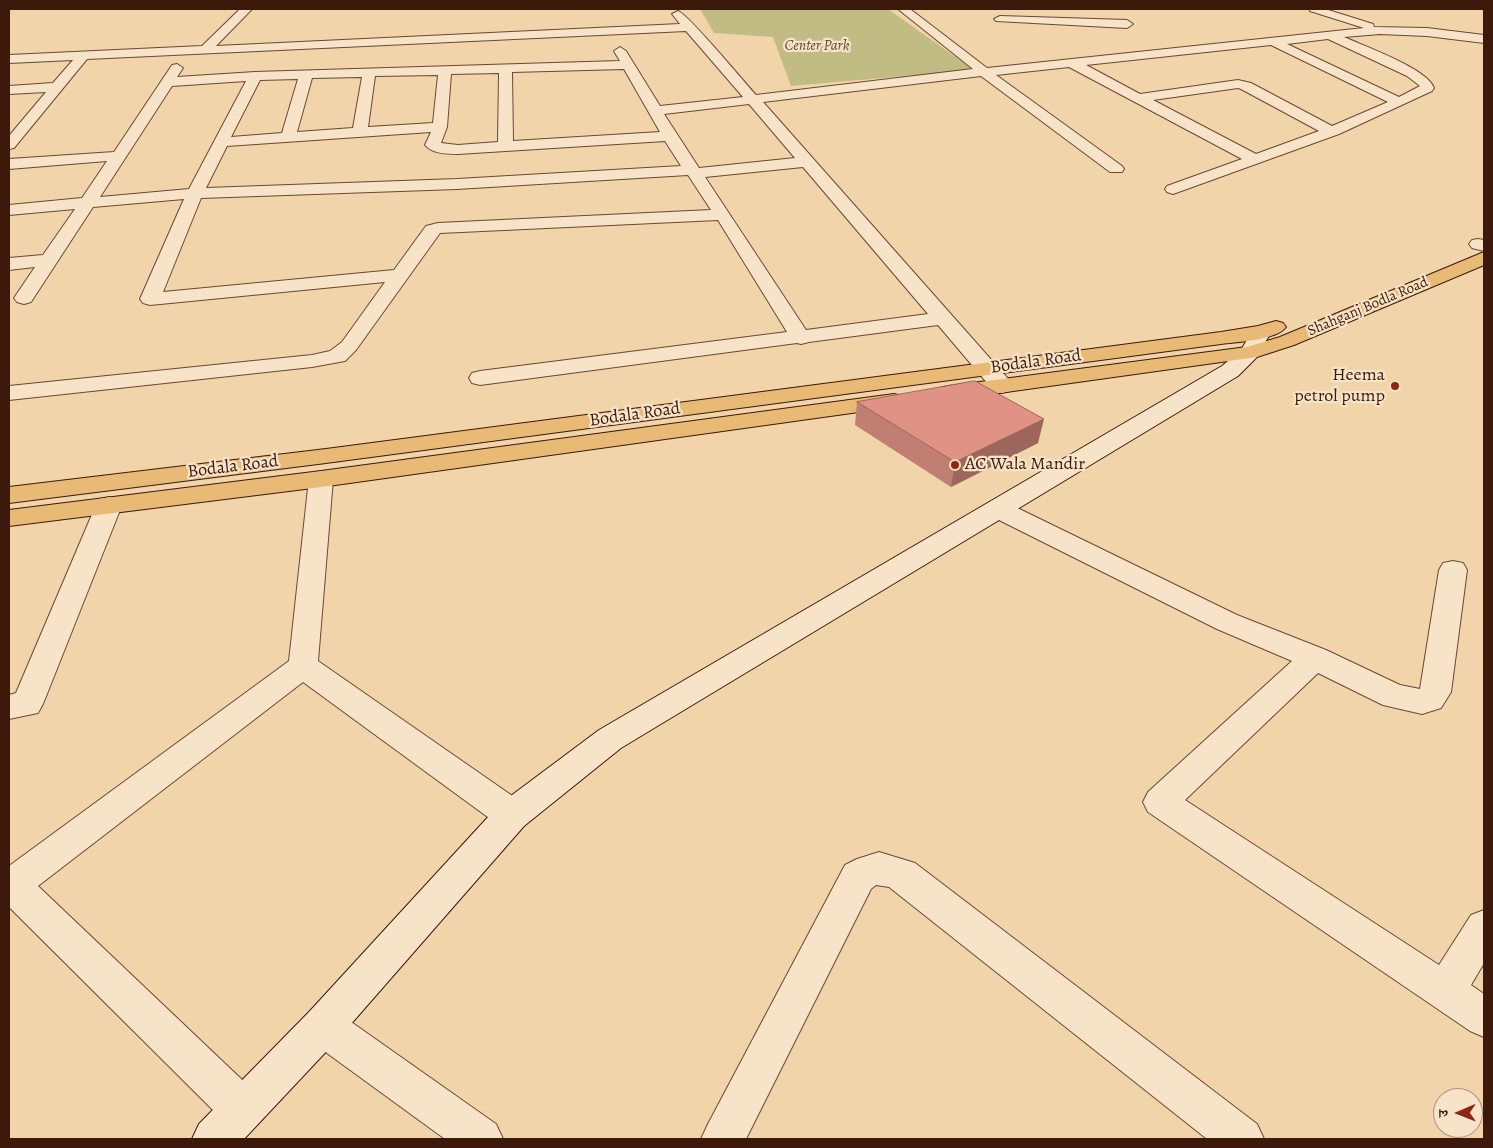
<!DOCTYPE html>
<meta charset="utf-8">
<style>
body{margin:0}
#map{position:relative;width:1493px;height:1148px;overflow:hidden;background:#f2d4aa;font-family:Alegreya,"Noto Serif Devanagari",serif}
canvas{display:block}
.frame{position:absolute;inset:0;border:10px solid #3c190b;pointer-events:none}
.north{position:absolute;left:1433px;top:1088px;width:50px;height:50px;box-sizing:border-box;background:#f7e3c8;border:1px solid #ac927c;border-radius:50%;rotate:269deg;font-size:14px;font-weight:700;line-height:20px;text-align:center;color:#3c190b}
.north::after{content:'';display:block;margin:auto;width:18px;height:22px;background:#8f2418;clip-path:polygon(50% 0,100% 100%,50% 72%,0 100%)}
</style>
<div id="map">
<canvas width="1493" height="1148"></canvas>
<div class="frame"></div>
<div class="north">उ</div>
</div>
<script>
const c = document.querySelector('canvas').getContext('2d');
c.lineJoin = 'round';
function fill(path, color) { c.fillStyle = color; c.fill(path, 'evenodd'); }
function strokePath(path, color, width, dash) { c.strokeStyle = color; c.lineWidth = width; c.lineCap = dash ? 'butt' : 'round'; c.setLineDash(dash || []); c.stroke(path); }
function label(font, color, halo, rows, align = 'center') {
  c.font = font + ' Alegreya,serif'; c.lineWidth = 4.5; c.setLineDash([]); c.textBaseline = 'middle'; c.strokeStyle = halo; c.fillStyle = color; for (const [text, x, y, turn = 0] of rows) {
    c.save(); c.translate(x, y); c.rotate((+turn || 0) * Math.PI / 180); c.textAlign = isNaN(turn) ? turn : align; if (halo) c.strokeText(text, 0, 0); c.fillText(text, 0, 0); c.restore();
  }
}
fill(new Path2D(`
 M700,9H888L974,70L791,86L773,37L714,33Z`), '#c1bb84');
const street = new Path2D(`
 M240,9H252L216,46L680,24L672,14L678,11C687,13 745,83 756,95L973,69L898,9H910L987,68L1364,28L1310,11L1309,9H1325L1373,24L1374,27L1427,28L1484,35V43L1427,36L1380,34L1344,37C1364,46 1428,69 1434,88L1432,91L1339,134L1173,194L1167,192L1165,189L1167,186L1242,159L1069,67L996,75L1122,166L1124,169L1122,172H1110L981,76L763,102L1010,381L1013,386L1010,391L1002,393L994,391L938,325L809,342L801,344L797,343L480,385L472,383L469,378L472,373L480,371L787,332L718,220L440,233L356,350L345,361L312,367L9,400V386L312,355L330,351L342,342L385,282L150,305L143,303L140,299L184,199L93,207L31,302L24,304L17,302L14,298L35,267L9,270V258L43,255L75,209L9,215V205L82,198L107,161L9,169V159L114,152L172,65L177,64L183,68L177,77L255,72L620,61L614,51L620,47L626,51L660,106L743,97L686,31L87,59L14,148L9,149V136L46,92L9,94V86L53,83L73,60L9,63V55L202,46ZM1328,39L1407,76L1420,86L1399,97L1287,44ZM1271,45L1388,102L1332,126L1251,83L1238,80L1140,94L1086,65ZM624,69L660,132L513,141L512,72ZM499,73L498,142L458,145L441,143L447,127L451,74ZM438,75L433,123L368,127L375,76ZM362,77L353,128L297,132L312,78ZM298,79L282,133L231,137L260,80ZM246,81L189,189L100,197L172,86ZM1238,88L1241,89L1319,131L1256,154L1153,100ZM749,104L795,158L699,168L664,114ZM431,132L425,145C432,154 448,154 458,154L665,141L681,166L457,179L206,188L227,146ZM803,167L928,314L806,330L705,177ZM688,175L711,210L438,223L426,226L394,270L163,292L201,198L457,189Z
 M1000,16L1127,20L1133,24L1127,28L996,21L994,19Z
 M1478,239L1484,240V251L1472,248L1469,244L1472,240Z
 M321,471L330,474L333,479L318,661L524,804L529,815L524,826L512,830L500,826L303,682L38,886L257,1094L263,1109L257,1124L242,1130L227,1124L9,907V866L289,661L309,479L312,474Z
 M109,497L118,499L122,505L43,704L38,713L9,719V695L16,693L96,505L100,499Z
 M998,501L1007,503L1237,615L1326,650L1400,685L1420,689L1439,570L1443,563L1453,561L1463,563L1467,570L1451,692L1441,708L1422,714L1383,705L1318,673L1185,800L1439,965L1471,915L1484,910V963L1471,985L1484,994V1037L1470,1031L1148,812L1143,802L1148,792L1292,661L1217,629L989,515L985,509L989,503Z
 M879,852L915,863L1257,1124L1264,1139H1207L889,887L876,885L871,889L746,1139H701L708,1124L845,865L857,859Z
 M323,1006L337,1012L496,1124L503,1139H445L309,1040L303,1026L309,1012Z`);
const secondary = new Path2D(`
 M1261,326L1268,328L1271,332L1257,357L1238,376L621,748L524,826L337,1040L244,1139H192L199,1124L309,1012L500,804L599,730L1222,366L1241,350L1254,328Z`);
const primary = new Path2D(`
 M1484,252V265L1294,345L1257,357L949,400L941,398L938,393L941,388L949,386L1247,347L1280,337Z
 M1276,321L1283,323L1286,327C1277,340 1237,342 1221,344L326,463L9,503V487L326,449L1221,332L1258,326Z
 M894,394L902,396L905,401L902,406L321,487L9,526V510L321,471Z`);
strokePath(street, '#6a4833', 2);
strokePath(secondary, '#3c190b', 2);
strokePath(primary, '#3c190b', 2);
fill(street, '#f7e3c8');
fill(secondary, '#f7e3c8');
fill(primary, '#e9ba75');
fill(new Path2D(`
 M857,402L1038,443L951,487L855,425Z`), '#c17e72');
fill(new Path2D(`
 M1044,419L1038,443L951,487L955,462Z`), '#9d665c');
const building = new Path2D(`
 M975,381L1044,419L955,462L857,402Z`);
fill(building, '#e09284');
strokePath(building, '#9d665c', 1);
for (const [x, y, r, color] of [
 [1395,386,5,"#8f2418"],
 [955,465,5,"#8f2418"]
]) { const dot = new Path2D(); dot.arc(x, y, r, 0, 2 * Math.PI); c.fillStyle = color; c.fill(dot); strokePath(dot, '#f7e3c8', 2); }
label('italic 15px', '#644a2f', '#f7e3c8', [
 ["Center Park",817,46]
]);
label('15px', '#3c190b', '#f7e3c8', [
 ["Shahganj Bodla Road",1368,307,-23]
]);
label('18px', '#3c190b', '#f7e3c8', [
 ["Bodala Road",1036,362,-8],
 ["Bodala Road",635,415,-8],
 ["Bodala Road",233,467,-7]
]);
label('18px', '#3c190b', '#f7e3c8', [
 ["Heema",1385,376],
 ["petrol pump",1385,397],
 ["AC Wala Mandir",965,465,"left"]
], 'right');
</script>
